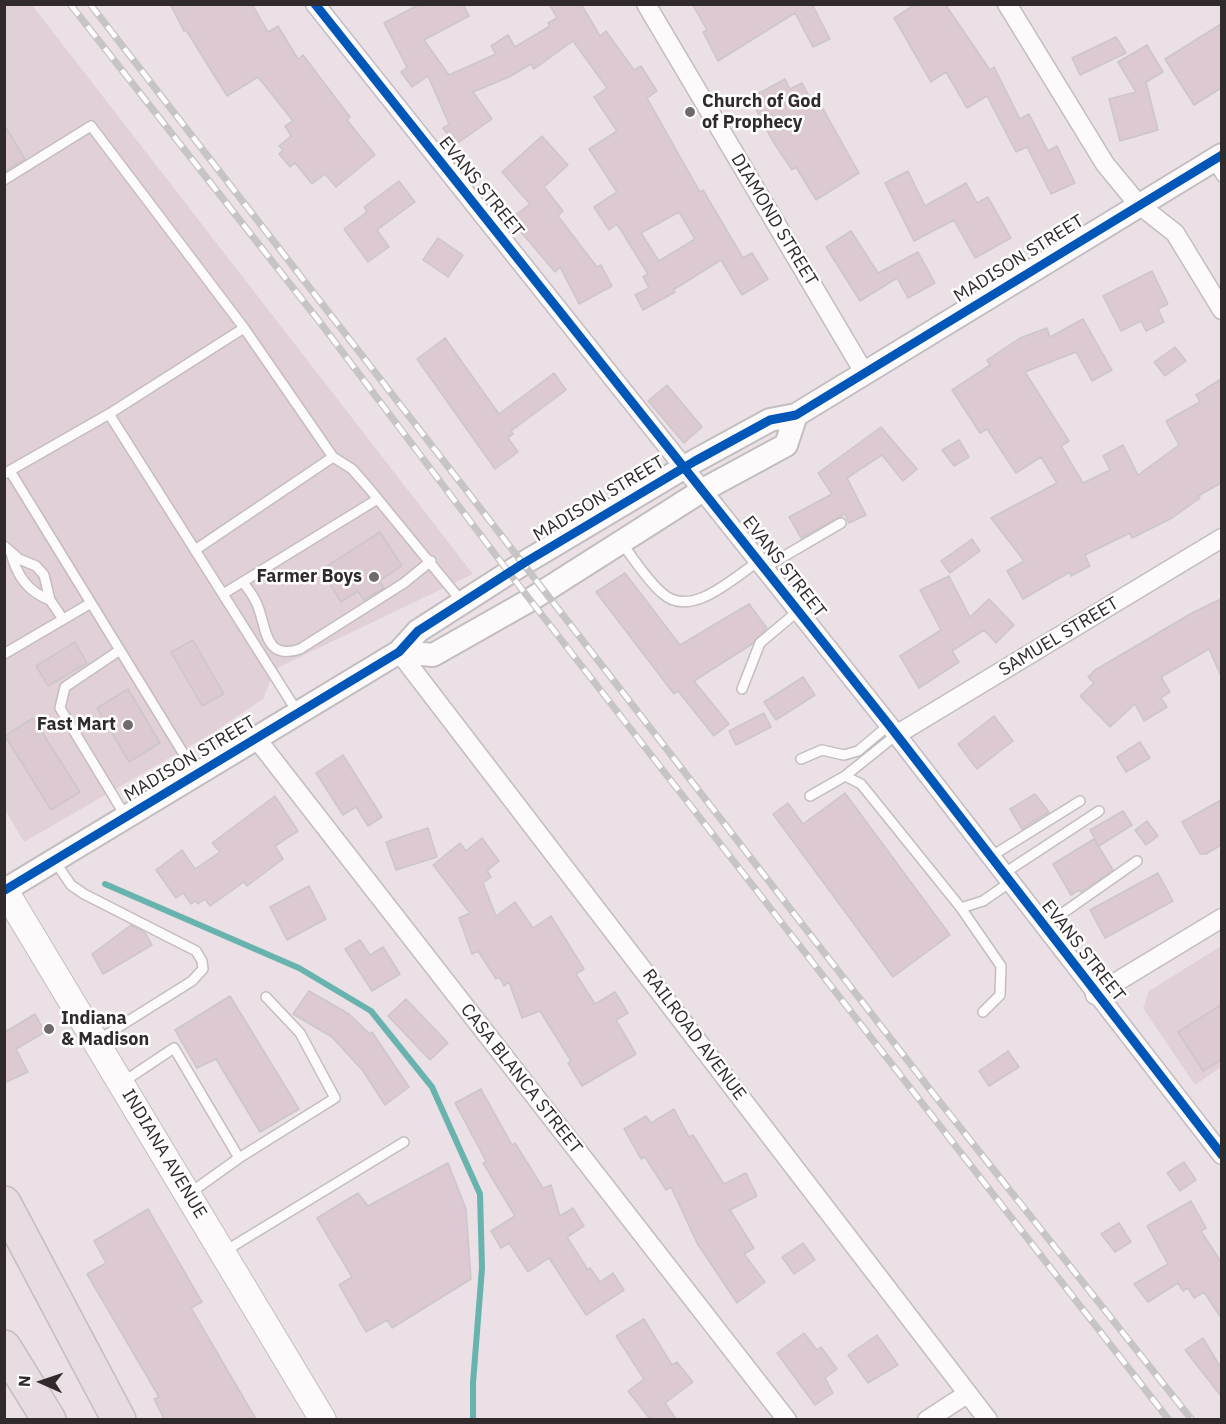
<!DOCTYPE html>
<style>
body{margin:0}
#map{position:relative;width:1226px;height:1424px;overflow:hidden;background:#eae0e5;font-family:"IBM Plex Sans",sans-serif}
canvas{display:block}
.frame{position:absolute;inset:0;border:6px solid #302a2d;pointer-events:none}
.north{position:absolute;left:12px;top:1352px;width:60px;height:60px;-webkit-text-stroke:4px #fff;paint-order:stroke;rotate:273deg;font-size:16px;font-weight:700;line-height:24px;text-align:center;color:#302a2d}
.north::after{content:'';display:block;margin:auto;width:21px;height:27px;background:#302a2d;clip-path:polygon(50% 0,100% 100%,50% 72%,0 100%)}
</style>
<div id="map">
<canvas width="1226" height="1424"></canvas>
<div class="frame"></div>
<div class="north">N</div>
</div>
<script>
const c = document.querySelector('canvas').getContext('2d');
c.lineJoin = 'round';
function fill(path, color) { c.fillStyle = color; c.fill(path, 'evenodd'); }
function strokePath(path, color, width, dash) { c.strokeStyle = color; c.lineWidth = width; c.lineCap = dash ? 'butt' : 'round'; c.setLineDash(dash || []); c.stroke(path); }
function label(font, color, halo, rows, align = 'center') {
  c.font = font + ' "IBM Plex Sans",sans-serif'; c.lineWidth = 5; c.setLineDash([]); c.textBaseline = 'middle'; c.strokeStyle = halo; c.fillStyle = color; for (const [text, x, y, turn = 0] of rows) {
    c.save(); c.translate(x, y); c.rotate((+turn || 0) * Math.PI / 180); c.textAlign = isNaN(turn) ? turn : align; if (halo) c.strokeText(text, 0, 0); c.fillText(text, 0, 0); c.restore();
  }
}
fill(new Path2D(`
 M4,5H32L473,574L275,669L263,699L214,732L24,842L4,808Z
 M1221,946V1067L1195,1085L1143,1008L1149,991Z`), '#e2d0d8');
strokePath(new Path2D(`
 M105,884L299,968L371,1011L432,1087L480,1194L482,1268L473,1383V1420`), '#68b3ad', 6);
const building = new Path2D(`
 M170,4H252L268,32L278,26L298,59L303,55L350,117L347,120L375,155L336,187L325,174L312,184L295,163L290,167L279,154L283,150L279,146L291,136L285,126L293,121L258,77L227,96L186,30L184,31Z
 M420,4H463L469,16L424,40L449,75L496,54L491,46L508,35L515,47L550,26L548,23L557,18L549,4H581L600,36L606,31L634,70L641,66L657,91L647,98L700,192L703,190L743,258L752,253L768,279L742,295L721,260L673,290L675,292L643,310L635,295L649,288L643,277L648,274L617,224L609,230L594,207L617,192L589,149L617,131L594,97L607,88L573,41L534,69L531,64L509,77L473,92L492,119L455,145L443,128L449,124L428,76L412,87L401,72L407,67L384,23ZM679,212L695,239L659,261L641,233Z
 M692,4H812L830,39L813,47L795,13L718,61L703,32L707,30Z
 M916,4H945L990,70L994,67L1020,119L1029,114L1048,151L1057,146L1075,183L1051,194L1027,147L1016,152L987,96L967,108L946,72L931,82L894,18Z
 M1221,24V88L1194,105L1165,59Z
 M1116,37L1126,53L1080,75L1072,58Z
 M1147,45L1163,72L1146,82L1158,130L1120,141L1109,99L1136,92L1118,62Z
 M785,79L790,89L802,83L817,111L822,107L859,173L816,200L796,167L792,170L772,140L750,98Z
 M4,124L25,159L4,172Z
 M542,136L568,165L544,187L563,211L558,216L597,267L601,265L612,286L579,304L560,267L555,272L510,219L530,204L502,172Z
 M908,171L925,206L966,183L977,203L988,197L1011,238L975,258L954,220L914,241L885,183Z
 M399,181L415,202L377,230L389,247L368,262L344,229L367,212L364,207Z
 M851,231L878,273L918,252L935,283L908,298L897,278L860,301L826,247Z
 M438,238L463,255L448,277L423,260Z
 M1152,271L1168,304L1158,309L1164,322L1146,331L1141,321L1121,331L1103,296Z
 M1083,319L1112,370L1092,381L1076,352L1025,372L1069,441L1061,446L1083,483L1110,470L1103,456L1123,445L1138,475L1179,445L1166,421L1200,402L1196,395L1221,379V483L1198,496L1200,498L1172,518L1132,538L1130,533L1085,555L1090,566L1071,576L1070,572L1023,599L1007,571L1024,561L991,518L1057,483L1041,457L1016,473L987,429L980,433L952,390L990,365L987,360L1020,338L1047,328L1050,337Z
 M445,338L499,414L554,373L566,390L511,431L513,434L508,438L518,452L495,469L417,359Z
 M1175,347L1186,361L1165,376L1154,362Z
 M667,385L702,427L684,443L648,401Z
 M881,427L917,469L903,481L882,455L847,478L866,515L849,523L845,514L801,538L789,517L832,494L818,473Z
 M959,440L969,457L954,466L942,450Z
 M380,532L402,566L379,581L384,588L364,600L358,591L341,602L321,570Z
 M972,539L980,551L950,573L941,561Z
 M625,573L680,645L749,604L767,628L752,644L694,681L729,724L714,736L678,691L674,694L596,592Z
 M949,576L970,617L989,599L1014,625L996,643L984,630L952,651L959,662L919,688L900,656L941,630L920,590Z
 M1221,599V676L1209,649L1161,677L1170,692L1161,698L1167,707L1144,721L1135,704L1110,727L1080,696L1094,683L1088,677L1095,670L1192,613Z
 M193,640L224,694L202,706L171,652Z
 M75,642L87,663L48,686L36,666Z
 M803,677L815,695L776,720L764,702Z
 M128,689L160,743L129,762L97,708Z
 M764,713L771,727L736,745L729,731Z
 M994,716L1013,741L977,769L958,744Z
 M33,718L80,792L51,810L5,736Z
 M1140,742L1150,758L1126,772L1117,757Z
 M343,755L382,817L368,826L356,807L343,815L316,773Z
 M845,793L950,935L893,977L773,814L788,803L803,824Z
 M1035,794L1049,812L1022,829L1010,809Z
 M275,796L298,831L275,846L283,859L247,886L244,882L210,906L205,899L198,904L195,901L191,904L183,893L176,898L156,870L182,850L195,869L220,852L212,843Z
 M1221,800V845L1206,854H1200L1182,822Z
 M1123,811L1132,825L1099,846L1090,830Z
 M1147,821L1158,836L1146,845L1135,830Z
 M428,828L437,857L396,870L386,842Z
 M482,838L499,861L487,871L491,877L483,883L496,916L515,902L533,928L551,916L584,969L576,974L595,1004L615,992L628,1013L616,1020L636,1054L582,1086L568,1063L571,1061L540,1011L522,1018L509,982L504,986L499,977L496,979L478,951L472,954L459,918L470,913L433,865L460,843L466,851Z
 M1094,839L1113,870L1081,892L1079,890L1071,895L1053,864Z
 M1158,873L1173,901L1105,938L1090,910Z
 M309,886L326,919L287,940L270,907Z
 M131,925L145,933L152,945L103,974L92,954Z
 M360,940L370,955L383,947L400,974L372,991L345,949Z
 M309,991L349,1014L370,1034L372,1032L409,1087L385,1105L363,1071L332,1037L293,1014Z
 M230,996L299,1109L260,1132L216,1059L197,1068L175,1030Z
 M406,999L448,1043L430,1060L388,1016Z
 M1221,1005V1060L1203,1071L1178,1032Z
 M35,1014L45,1032L16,1049L28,1072L4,1083V1025L7,1031Z
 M1008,1051L1019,1067L989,1086L979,1071Z
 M481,1089L512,1145L515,1143L543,1188L551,1185L560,1216L573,1208L584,1226L567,1237L588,1270L590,1268L600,1282L613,1273L624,1290L586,1315L549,1258L528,1272L509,1243L501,1248L491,1231L515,1216L483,1163L486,1161L455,1103Z
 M674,1109L689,1137L693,1135L724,1184L746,1173L757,1196L730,1210L754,1248L744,1254L765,1282L737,1303L697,1243L671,1187L666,1190L645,1157L641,1159L624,1129L646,1116L651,1123Z
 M1184,1162L1196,1180L1180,1191L1167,1173Z
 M448,1163L466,1209L471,1279L392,1328L387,1320L366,1332L339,1285L352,1277L317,1218L358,1193L368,1206Z
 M1191,1201L1206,1228L1201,1231L1221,1262V1318L1204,1292L1194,1298L1188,1288L1183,1291L1178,1283L1148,1302L1134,1284L1168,1264L1147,1226Z
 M148,1209L202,1302L191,1308L256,1419H164L154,1399L159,1397L87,1274L106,1263L94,1241Z
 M1119,1223L1131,1242L1115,1252L1101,1234Z
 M803,1243L815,1260L794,1274L782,1257Z
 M644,1319L672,1365L677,1362L693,1382L665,1403L676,1419H650L628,1391L644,1379L616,1336Z
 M804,1333L817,1350L821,1347L837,1369L825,1378L833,1393L815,1405L777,1353Z
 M877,1335L898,1365L868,1383L848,1355Z
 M1203,1338L1221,1368V1396L1185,1350Z`);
fill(building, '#dcc9d2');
strokePath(building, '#cdc6c9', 1.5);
const service = new Path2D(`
 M1212,161L1222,177
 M4,180L91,126L244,328L109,414L4,474
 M244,328L333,457
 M109,414L298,713
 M10,471L196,774
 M621,542C634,559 646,579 662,593C691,620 734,577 759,561
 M4,546L19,559L36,566L44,575L50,600L63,619
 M195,550L333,457L352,469L367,486L463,603
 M11,553C17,576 28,592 50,600
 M764,568L841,523
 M243,582C247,588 253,595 256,602C267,623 262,662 300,649L404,583L431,561
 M223,594L376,500
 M120,650L65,687L60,708L126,817
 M4,654L91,603
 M742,689L760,643L798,611
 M801,759L822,750L844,755L858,751L889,725
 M845,776L896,735
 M810,796L845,776L861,784L961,908L983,901L1009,883
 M990,857L1080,801
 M54,860L71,885L84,894L196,951L202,961L203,969L192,981L98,1040
 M1003,874L1099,811
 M961,908L1001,966L1000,995L983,1012
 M1043,927L1137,861
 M123,1082L174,1048L239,1158
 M190,1193L239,1158L335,1098L300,1033L266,997
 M225,1251L404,1142`);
const minor = new Path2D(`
 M315,4L889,725L1222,1155
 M646,4L865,374
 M1007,4L1105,164L1138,204L1175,233L1222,310
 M399,652L988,1420
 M896,735L1222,538
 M256,738L787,1420
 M1095,995L1222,918
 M927,1420L967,1394`);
const tertiary = new Path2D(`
 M399,652L433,655L530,600L703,490L786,445L796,415
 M5,890L399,652L418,631L524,563L695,461L770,420L796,415L1222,155`);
const secondary = new Path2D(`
 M4,889L323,1420`);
const motorway = new Path2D(`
 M4,1203L119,1420
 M4,1347L49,1420`);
strokePath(service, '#c4bdc0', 12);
strokePath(minor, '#c4bdc0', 21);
strokePath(tertiary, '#c4bdc0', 26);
strokePath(secondary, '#c4bdc0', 28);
strokePath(motorway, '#c3bdc0', 36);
strokePath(service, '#fcfafb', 9);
strokePath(minor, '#fcfafb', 18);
strokePath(tertiary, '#fcfafb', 22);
strokePath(secondary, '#fcfafb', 26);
strokePath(motorway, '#e6dce1', 33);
const rail = new Path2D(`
 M70,4L319,321L510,574L1169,1420
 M90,4L932,1092L1192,1420`);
strokePath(rail, '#c6c4c5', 7);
strokePath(rail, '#fff', 4.5, [14]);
strokePath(new Path2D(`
 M315,4L889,725L1222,1155
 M5,890L399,652L418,631L524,563L695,461L770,420L796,415L1222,155`), '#0057b8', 9);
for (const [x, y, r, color] of [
 [690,112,6,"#716a6d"],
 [374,577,6,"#716a6d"],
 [128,725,6,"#716a6d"],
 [49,1029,6,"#716a6d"]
]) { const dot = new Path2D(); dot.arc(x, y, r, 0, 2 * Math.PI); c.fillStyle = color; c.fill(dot); strokePath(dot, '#fff', 2); }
label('bold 18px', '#302a2d', '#fff', [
 ["Church of God",702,102],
 ["of Prophecy",702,123],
 ["Farmer Boys",362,577,"right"],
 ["Fast Mart",116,725,"right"],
 ["Indiana",61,1019],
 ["& Madison",61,1040]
], 'left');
label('18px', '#302a2d', '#fff', [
 ["EVANS STREET",481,187,51],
 ["DIAMOND STREET",774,220,59],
 ["MADISON STREET",1019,259,-32],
 ["MADISON STREET",599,499,-31],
 ["EVANS STREET",784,567,52],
 ["SAMUEL STREET",1059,637,-31],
 ["MADISON STREET",190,759,-31],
 ["EVANS STREET",1083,951,52],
 ["RAILROAD AVENUE",694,1035,53],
 ["CASA BLANCA STREET",521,1079,52],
 ["INDIANA AVENUE",164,1154,59]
]);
</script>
